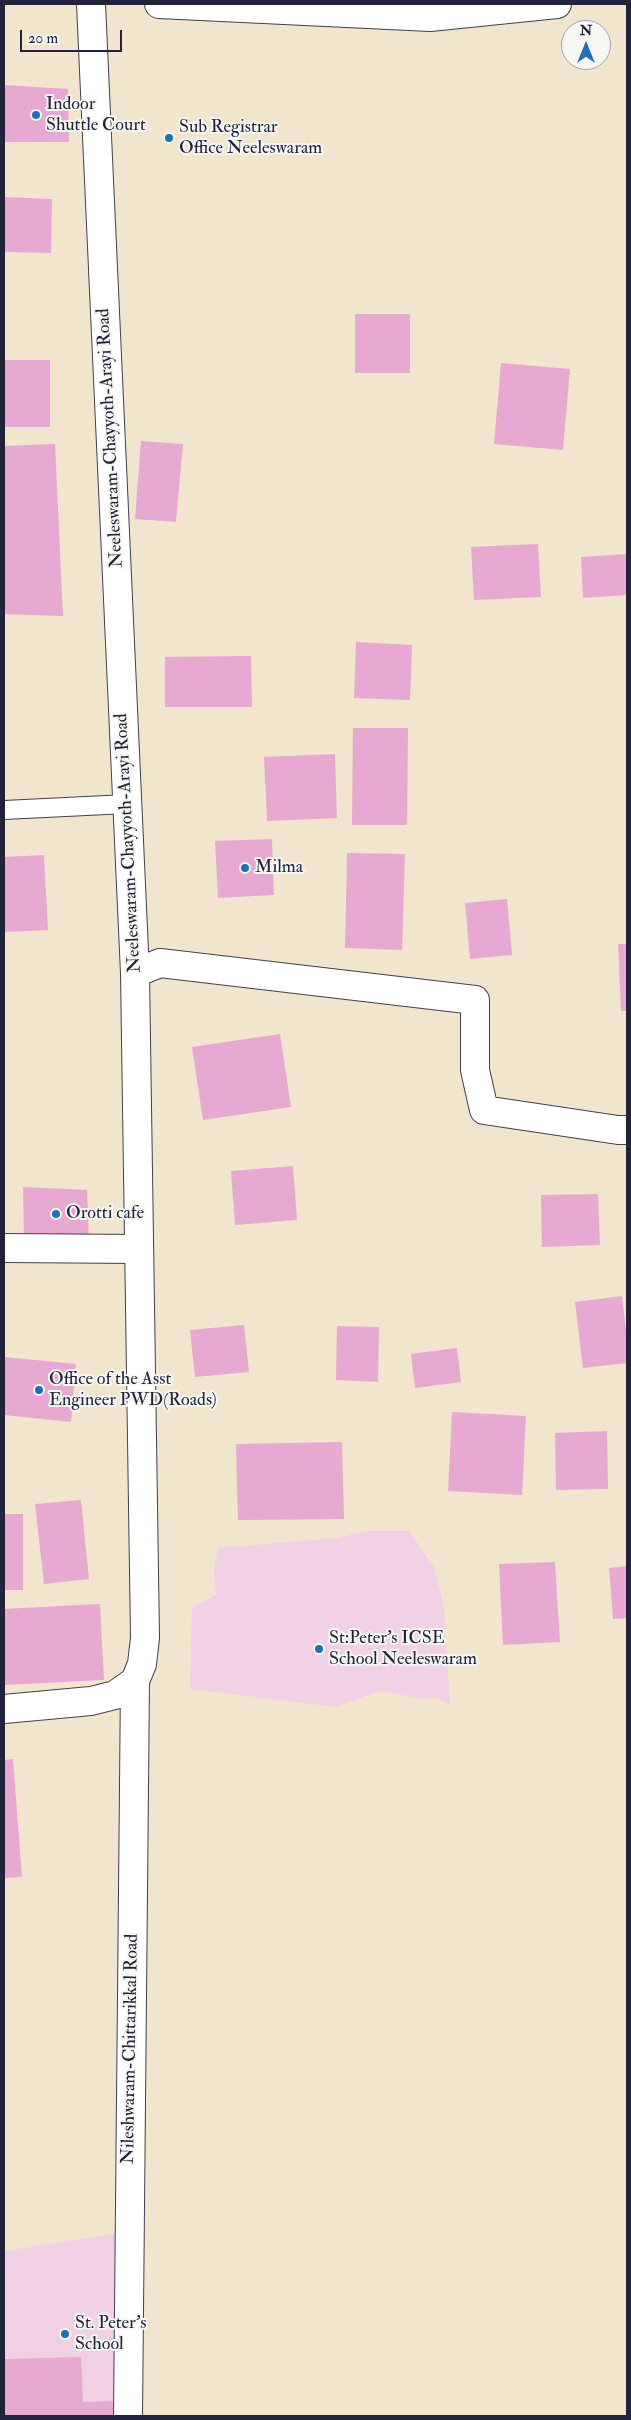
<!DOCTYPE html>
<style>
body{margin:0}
#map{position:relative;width:631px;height:2420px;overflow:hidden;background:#f1e5cd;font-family:"IM FELL Double Pica",serif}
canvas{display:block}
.frame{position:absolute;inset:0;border:5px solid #22223b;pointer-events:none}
.north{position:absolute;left:561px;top:20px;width:50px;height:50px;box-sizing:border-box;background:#f6f6f2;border:1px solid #a1a1a9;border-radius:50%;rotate:0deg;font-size:14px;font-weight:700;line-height:20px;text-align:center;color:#22223b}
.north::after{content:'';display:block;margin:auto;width:18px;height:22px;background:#1f6fb2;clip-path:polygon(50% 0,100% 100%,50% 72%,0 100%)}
.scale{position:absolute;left:20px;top:30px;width:102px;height:22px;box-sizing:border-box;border:2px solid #22223b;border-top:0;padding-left:6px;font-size:15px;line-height:18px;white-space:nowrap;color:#22223b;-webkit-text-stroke:4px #f6f6f2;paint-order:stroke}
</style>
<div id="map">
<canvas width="631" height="2420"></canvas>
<div class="frame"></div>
<div class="north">N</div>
<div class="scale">20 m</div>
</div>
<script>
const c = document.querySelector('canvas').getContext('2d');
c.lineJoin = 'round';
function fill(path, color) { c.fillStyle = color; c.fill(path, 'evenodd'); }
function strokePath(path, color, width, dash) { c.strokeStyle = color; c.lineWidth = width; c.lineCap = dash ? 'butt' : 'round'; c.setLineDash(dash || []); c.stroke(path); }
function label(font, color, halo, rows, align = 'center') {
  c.font = font + ' "IM FELL Double Pica",serif'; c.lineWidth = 4; c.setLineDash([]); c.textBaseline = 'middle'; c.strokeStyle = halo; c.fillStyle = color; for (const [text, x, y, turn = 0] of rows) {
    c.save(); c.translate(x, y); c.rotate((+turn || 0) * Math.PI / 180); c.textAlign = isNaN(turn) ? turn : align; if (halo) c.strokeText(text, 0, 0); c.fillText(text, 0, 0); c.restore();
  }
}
fill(new Path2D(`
 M365,1531H409L434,1567L444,1607L450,1705L437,1698H417L380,1691L335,1707L190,1689L192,1608L216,1595L214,1570L218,1548L337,1538Z
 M126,2232V2416H4V2251Z`), '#f0d0e5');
fill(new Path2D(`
 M4,85L68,89L69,142H4Z
 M4,197L52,199L51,253L4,252Z
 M355,314H410V373H355Z
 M4,360H50V427H4Z
 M501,363L570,369L563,450L494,444Z
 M141,441L183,444L176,522L135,519Z
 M55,444L63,616L4,614V446Z
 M538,544L541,597L474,600L471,547Z
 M627,554V595L583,598L581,557Z
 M356,642L412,645L410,700L354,698Z
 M251,656L252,707H165V657Z
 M353,728H408L407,825H352Z
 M335,754L337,818L267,821L264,757Z
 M272,839L274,895L218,898L215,841Z
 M347,853L405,854L402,950L345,948Z
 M44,855L48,930L4,932V857Z
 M507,899L512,955L470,959L465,903Z
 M618,944H627V1011H621Z
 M280,1034L291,1107L203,1120L192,1047Z
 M293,1166L297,1220L235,1225L231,1171Z
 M23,1187L87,1190L89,1241L24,1239Z
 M598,1194L600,1245L542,1247L541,1195Z
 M622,1296L627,1340V1363L583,1368L575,1302Z
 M244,1325L249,1372L195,1377L190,1330Z
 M337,1326L379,1327L378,1382L336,1380Z
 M457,1348L461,1382L415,1388L411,1354Z
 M4,1357L76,1364L71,1422L4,1415Z
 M452,1412L526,1416L522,1495L448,1491Z
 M607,1431L608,1489L556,1490L555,1433Z
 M342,1442L344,1519L238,1520L236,1444Z
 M81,1500L89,1579L44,1584L35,1504Z
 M4,1514H23V1590H4Z
 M555,1562L560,1642L503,1645L499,1564Z
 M627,1566V1618L613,1619L609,1568Z
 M100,1604L104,1680L4,1685V1609Z
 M13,1759L22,1877L4,1878V1760Z
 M81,2357L83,2402L120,2401L121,2416H4V2359Z`), '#e7a9d2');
const service = new Path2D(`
 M4,810L127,804`);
const minor = new Path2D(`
 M135,973L160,963L475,1000V1070L484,1110L618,1130H627
 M4,1248L139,1249`);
const tertiary = new Path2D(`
 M159,4L430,17L557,4`);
const secondary = new Path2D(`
 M91,4L135,973L145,1638L142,1664L135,1681L128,2416
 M4,1709L91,1701L115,1695L135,1681`);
strokePath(service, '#413f51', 20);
strokePath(minor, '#413f51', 30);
strokePath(tertiary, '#413f51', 30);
strokePath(secondary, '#413f51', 30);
strokePath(service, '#fff', 18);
strokePath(minor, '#fff', 28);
strokePath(tertiary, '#fff', 28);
strokePath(secondary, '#fff', 28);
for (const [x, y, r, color] of [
 [36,115,5,"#1f6fb2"],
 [169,138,5,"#1f6fb2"],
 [245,868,5,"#1f6fb2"],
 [56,1214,5,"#1f6fb2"],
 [39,1390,5,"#1f6fb2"],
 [319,1649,5,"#1f6fb2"],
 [65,2334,5,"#1f6fb2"]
]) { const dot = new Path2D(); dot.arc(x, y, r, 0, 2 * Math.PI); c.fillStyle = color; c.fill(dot); strokePath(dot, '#f6f6f2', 2); }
label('18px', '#22223b', '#f6f6f2', [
 ["Indoor",46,105],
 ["Shuttle Court",46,126],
 ["Sub Registrar",179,128],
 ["Office Neeleswaram",179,149],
 ["Milma",255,868],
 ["Orotti cafe",66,1214],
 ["Office of the Asst",49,1380],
 ["Engineer PWD(Roads)",49,1401],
 ["St:Peter's ICSE",329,1639],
 ["School Neeleswaram",329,1660],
 ["St. Peter's",75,2324],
 ["School",75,2345]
], 'left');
label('18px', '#22223b', '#f6f6f2', [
 ["Neeleswaram-Chayyoth-Arayi Road",111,438,-93],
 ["Neeleswaram-Chayyoth-Arayi Road",129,843,-93],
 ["Nileshwaram-Chittarikkal Road",131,2049,-89]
]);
</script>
